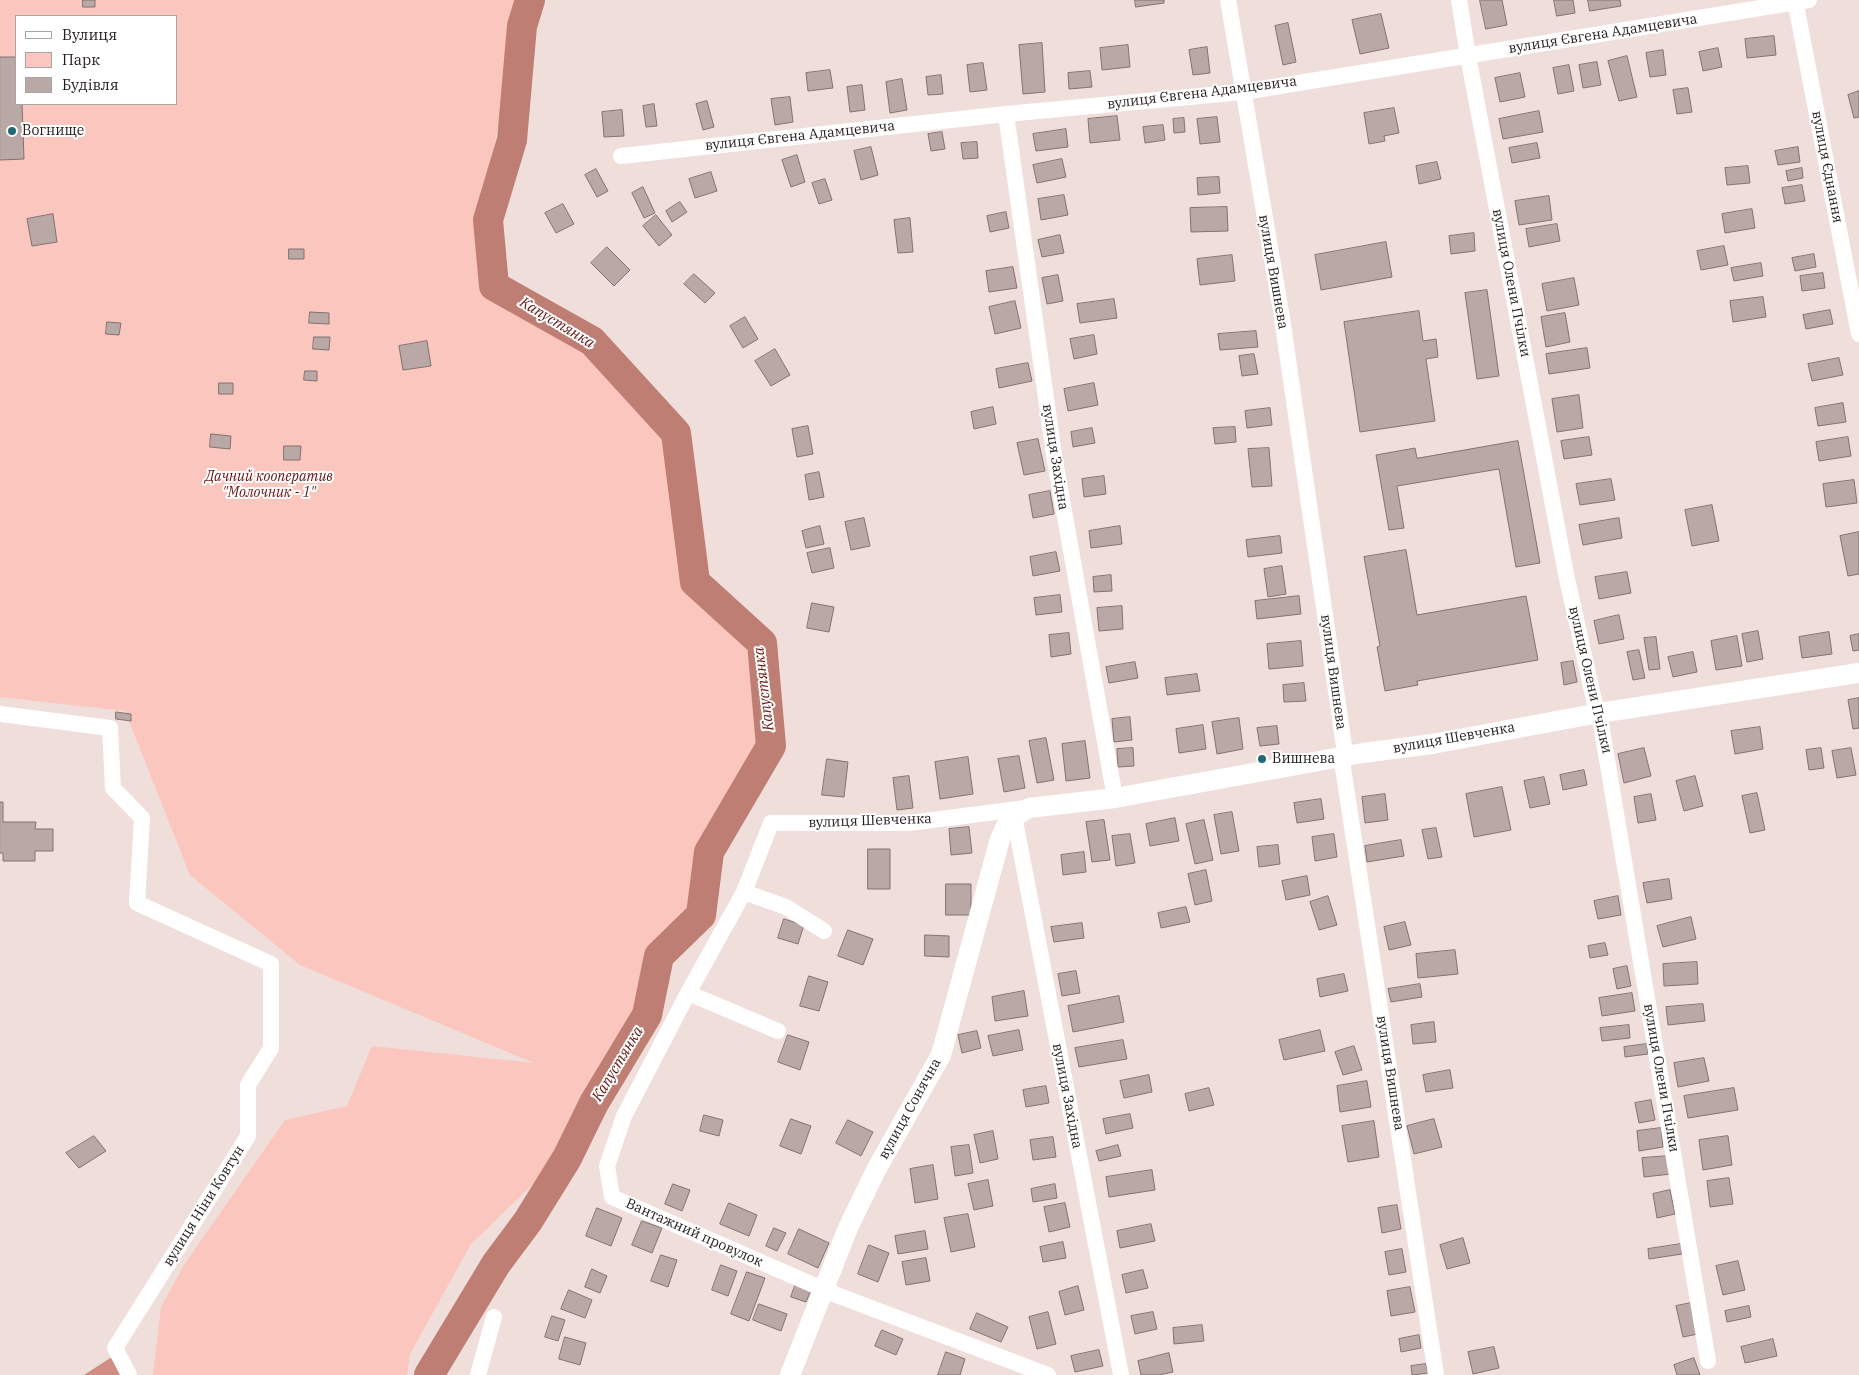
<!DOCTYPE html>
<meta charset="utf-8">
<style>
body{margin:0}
#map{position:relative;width:1859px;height:1375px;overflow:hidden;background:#f0dedb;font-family:"IBM Plex Serif",serif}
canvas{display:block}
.legend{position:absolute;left:15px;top:15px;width:162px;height:90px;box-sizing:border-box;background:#fff;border:1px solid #a7a4a4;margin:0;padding:6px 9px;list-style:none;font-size:15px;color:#221c1b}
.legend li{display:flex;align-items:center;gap:10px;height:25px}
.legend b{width:25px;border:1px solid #a7a4a4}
</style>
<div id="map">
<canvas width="1859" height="1375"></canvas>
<ul class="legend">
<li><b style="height:6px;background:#fff"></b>Вулиця</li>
<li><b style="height:14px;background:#fac6bd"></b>Парк</li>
<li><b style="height:14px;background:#b9a8a5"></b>Будівля</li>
</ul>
</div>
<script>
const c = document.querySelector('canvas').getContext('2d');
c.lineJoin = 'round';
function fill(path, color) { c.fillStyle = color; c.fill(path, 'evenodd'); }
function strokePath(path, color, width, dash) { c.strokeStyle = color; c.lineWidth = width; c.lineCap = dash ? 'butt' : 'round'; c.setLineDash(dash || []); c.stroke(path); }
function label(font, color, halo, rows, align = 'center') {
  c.font = font + ' "IBM Plex Serif",serif'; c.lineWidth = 4; c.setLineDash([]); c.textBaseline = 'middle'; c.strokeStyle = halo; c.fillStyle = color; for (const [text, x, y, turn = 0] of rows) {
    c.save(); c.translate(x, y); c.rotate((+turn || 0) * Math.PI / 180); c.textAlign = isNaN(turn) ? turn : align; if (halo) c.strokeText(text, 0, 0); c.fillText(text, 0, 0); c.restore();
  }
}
fill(new Path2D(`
 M0,0H521L503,95L490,174L477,218L480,289L578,344L660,426L688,590L747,646L759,742L699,844L689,913L648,950L635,1014L599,1066L558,1160L471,1244L410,1354L407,1375H153L161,1307L184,1265L285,1120L347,1106L372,1046L534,1063L300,965L190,875L125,711L0,697ZM16,16H176V104H16Z`), '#fac6bd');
fill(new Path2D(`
 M118,1353L123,1375H84Z`), '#cf8d83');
strokePath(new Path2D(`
 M429,1375L496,1264L528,1221L567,1158L594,1103L647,1015L659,956L701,915L709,852L771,746L762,643L695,582L676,433L592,341L494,286L488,220L512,140L522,26L530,0`), '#bf7e74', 30);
const building = new Path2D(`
 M83,0H95V7H83Z
 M1135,0H1164V3L1136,7Z
 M1480,0H1502L1507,25L1486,29Z
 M1554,0H1573L1575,13L1557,16Z
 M1588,0H1620L1621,6L1590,11Z
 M1381,14L1389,48L1360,54L1352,20Z
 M1288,23L1296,62L1283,65L1275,26Z
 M1774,36L1776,55L1747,58L1745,39Z
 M1042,43L1045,92L1023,94L1019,45Z
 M1128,45L1130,67L1102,70L1100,48Z
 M1207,47L1210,73L1193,75L1189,50Z
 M1718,48L1722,67L1703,71L1699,52Z
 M1663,50L1666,75L1650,77L1646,53Z
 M1627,56L1637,97L1619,101L1608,61Z
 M0,57H16V104H22L24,159L0,160Z
 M1597,62L1601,85L1583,88L1579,65Z
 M983,63L987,90L970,92L967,65Z
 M1569,65L1574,91L1558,94L1553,68Z
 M830,70L833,88L808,91L806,73Z
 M1090,71L1092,87L1069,89L1068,73Z
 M1520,73L1525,97L1500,102L1495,78Z
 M941,75L943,94L928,95L926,77Z
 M902,79L907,110L890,113L886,82Z
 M862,85L865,110L850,112L847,87Z
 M1688,88L1692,112L1677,114L1673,90Z
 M1859,91V117L1854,118L1848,95Z
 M790,97L793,122L775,125L771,99Z
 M707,101L714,127L703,130L696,104Z
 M654,104L657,126L646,127L643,106Z
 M1394,108L1399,133L1384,136L1385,141L1369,144L1364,113Z
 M622,110L624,136L604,137L602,112Z
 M1539,111L1543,132L1503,139L1499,119Z
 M1117,116L1120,140L1090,143L1088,119Z
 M1217,117L1220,142L1200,144L1197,119Z
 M1184,118L1185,132L1174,133L1173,119Z
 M1163,125L1165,140L1145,143L1143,127Z
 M1066,129L1068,147L1036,151L1033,134Z
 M942,132L945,149L931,151L928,134Z
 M977,142L978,158L963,159L961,143Z
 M1537,143L1540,158L1512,163L1509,148Z
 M871,147L878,175L861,180L854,151Z
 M1798,147L1800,162L1778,165L1775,151Z
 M797,155L805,182L791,187L782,160Z
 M1062,159L1066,177L1037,183L1033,165Z
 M1437,162L1441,179L1419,184L1416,166Z
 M1748,166L1750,183L1727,185L1725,168Z
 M1802,168L1803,178L1788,181L1786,171Z
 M596,169L608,191L597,197L585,175Z
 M711,172L717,191L695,198L689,179Z
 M1219,177L1220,193L1198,195L1197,178Z
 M825,179L832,200L819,204L812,183Z
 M1802,185L1805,201L1785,204L1782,188Z
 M643,187L655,213L644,218L632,193Z
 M1064,195L1068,215L1041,220L1038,199Z
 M1549,196L1552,220L1519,225L1515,201Z
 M680,202L687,212L672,222L666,211Z
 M563,204L574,224L556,233L545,213Z
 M1227,207L1228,231L1191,232L1190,208Z
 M1752,209L1755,228L1725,233L1722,214Z
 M1006,212L1009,228L990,232L987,216Z
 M53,214L57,242L32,246L27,219Z
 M656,215L672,235L659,246L643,226Z
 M910,218L913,252L898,253L894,220Z
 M1557,224L1560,241L1529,247L1526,229Z
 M1474,233L1475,251L1451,254L1449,236Z
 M1060,235L1064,253L1042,257L1038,240Z
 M1386,242L1392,277L1321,290L1315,255Z
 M1724,246L1728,265L1701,270L1697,251Z
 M607,247L630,270L614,286L591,263Z
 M289,249H304V259H289Z
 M1814,254L1816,267L1795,271L1792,258Z
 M1232,255L1235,281L1200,285L1197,259Z
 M1761,263L1763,276L1734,281L1731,268Z
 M1013,267L1017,288L989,292L986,271Z
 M1823,273L1825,288L1802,291L1800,276Z
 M694,274L715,293L705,303L684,284Z
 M1058,275L1063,301L1047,304L1042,278Z
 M1574,278L1579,305L1547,311L1542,284Z
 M1487,290L1499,376L1477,379L1465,293Z
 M1763,297L1766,317L1733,322L1730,301Z
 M1114,299L1117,318L1080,323L1077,304Z
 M1015,301L1021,328L995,334L989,307Z
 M1830,310L1833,324L1806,329L1803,315Z
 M1419,311L1423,341L1436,339L1438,357L1426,359L1435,421L1360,432L1344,322Z
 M310,312L329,313V324L309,323Z
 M1565,313L1570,342L1546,347L1541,317Z
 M745,317L758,339L743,348L730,326Z
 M107,322L121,323L119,335L106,334Z
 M1256,331L1258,347L1220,350L1218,334Z
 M1094,335L1097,354L1074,359L1070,339Z
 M314,337H330L329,350L313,349Z
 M427,341L431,366L403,370L399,346Z
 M1587,348L1590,368L1549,374L1546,354Z
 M775,349L790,375L771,386L755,361Z
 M1254,354L1258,374L1242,376L1239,356Z
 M1839,358L1843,375L1812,381L1808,364Z
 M1028,363L1032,381L999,388L996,369Z
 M305,371H317V381L304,380Z
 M219,383H233V394H219Z
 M1094,383L1098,405L1068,411L1064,389Z
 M1579,395L1583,428L1557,432L1552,399Z
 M1843,403L1846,422L1818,426L1815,408Z
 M993,407L996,424L974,429L971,412Z
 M1270,408L1272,425L1247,428L1245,411Z
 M808,426L813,454L797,457L792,429Z
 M1235,427L1236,442L1215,444L1213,428Z
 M1092,428L1095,443L1073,447L1071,432Z
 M211,434L231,436L230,449L210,447Z
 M1589,437L1592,455L1564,459L1561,441Z
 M1848,437L1851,456L1819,461L1816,442Z
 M1038,439L1045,471L1024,475L1017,443Z
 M1518,441L1540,563L1516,567L1499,469L1397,486L1404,528L1389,530L1376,455L1415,448L1417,458Z
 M284,446H301L300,460H284Z
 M1269,448L1272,486L1252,487L1248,449Z
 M819,472L824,497L809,500L805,475Z
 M1104,476L1106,494L1084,497L1082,479Z
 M1611,479L1615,500L1580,505L1576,484Z
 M1854,480L1857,503L1826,507L1823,484Z
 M1050,491L1054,514L1033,518L1029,495Z
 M1712,505L1719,541L1692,546L1685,510Z
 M864,518L870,546L851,550L845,522Z
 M1619,518L1622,538L1583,545L1579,525Z
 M820,526L824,544L806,548L802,531Z
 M1120,526L1122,544L1091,548L1089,531Z
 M1859,532V574L1848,576L1840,536Z
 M1280,536L1282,553L1248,557L1246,540Z
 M830,548L834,568L812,573L807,553Z
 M1406,550L1417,615L1526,596L1538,660L1417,681L1418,685L1385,691L1377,647L1380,646L1364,557Z
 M1056,552L1060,571L1033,576L1030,557Z
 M1282,566L1286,594L1268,597L1264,569Z
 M1627,572L1631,593L1599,599L1595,577Z
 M1111,575L1112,591L1094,592L1093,577Z
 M1060,595L1062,612L1036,615L1034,598Z
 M1299,596L1301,614L1257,619L1255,601Z
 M812,603L834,607L829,632L807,628Z
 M1122,606L1123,629L1099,631L1097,608Z
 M1619,615L1624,639L1599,644L1594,621Z
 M1758,631L1763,659L1747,662L1742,634Z
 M1829,632L1832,654L1802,658L1799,637Z
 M1069,633L1071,654L1051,657L1049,635Z
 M1859,634V650L1853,651L1850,636Z
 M1737,636L1742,666L1716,670L1711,641Z
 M1656,637L1660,669L1649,670L1644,638Z
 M1301,641L1303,666L1269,669L1267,644Z
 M1639,650L1645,678L1633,680L1627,652Z
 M1693,652L1697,672L1673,677L1668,657Z
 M1573,661L1577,682L1564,685L1561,663Z
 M1135,662L1138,678L1109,683L1106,667Z
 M1197,674L1200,691L1167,695L1165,678Z
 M1304,683L1306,701L1284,702L1283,685Z
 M1859,698V728L1853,729L1848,700Z
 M116,712L131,714V721L116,719Z
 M1130,717L1132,740L1114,742L1112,719Z
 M1239,718L1243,749L1217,754L1212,722Z
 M1203,725L1206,749L1179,753L1176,729Z
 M1277,726L1279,744L1260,746L1257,728Z
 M1760,727L1763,749L1735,754L1731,731Z
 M1046,738L1054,780L1037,783L1029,741Z
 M1085,741L1090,778L1066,781L1062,744Z
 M1133,748L1134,766L1118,767L1117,749Z
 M1644,748L1651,776L1624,783L1618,754Z
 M1821,748L1824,768L1809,770L1806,750Z
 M1851,748L1856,775L1837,778L1832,751Z
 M1019,756L1025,788L1004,792L998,759Z
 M968,757L973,794L940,799L935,762Z
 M827,759L848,762L844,797L822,795Z
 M1584,770L1587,785L1563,790L1560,775Z
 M909,776L913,808L897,810L893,778Z
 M1695,776L1703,806L1684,811L1676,781Z
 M1544,777L1550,804L1530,808L1524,781Z
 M1502,787L1511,830L1474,837L1466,794Z
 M1757,793L1765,830L1750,833L1742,796Z
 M1385,794L1388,820L1365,823L1362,797Z
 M1651,794L1656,820L1638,823L1634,797Z
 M1321,799L1324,819L1297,823L1294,803Z
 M0,802H3V822H36L35,829H53V851H35V861H3V853H0Z
 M1232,812L1239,851L1221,854L1214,815Z
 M1175,818L1179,841L1150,846L1146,824Z
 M1104,820L1110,860L1092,862L1086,822Z
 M1204,820L1213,860L1195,864L1186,824Z
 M969,827L972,853L951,855L949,829Z
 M1436,828L1442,857L1428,859L1422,830Z
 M1130,834L1135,863L1116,866L1112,836Z
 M1334,834L1337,857L1315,861L1312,837Z
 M1401,840L1404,856L1367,862L1365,846Z
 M1278,845L1280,864L1259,867L1257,847Z
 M868,849H890V889H868Z
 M1084,852L1086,872L1063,875L1061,855Z
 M1206,870L1212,901L1195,905L1188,874Z
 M1307,876L1310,895L1286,900L1282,881Z
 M1669,879L1672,899L1647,903L1643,883Z
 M946,884H971V915H946Z
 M1328,896L1337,925L1319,930L1310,902Z
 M1618,896L1621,915L1598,919L1594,901Z
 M1186,907L1190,922L1161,928L1158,913Z
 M1691,917L1696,939L1663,947L1657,926Z
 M784,919L804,925L798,944L778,938Z
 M1405,922L1411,945L1389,950L1384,927Z
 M1082,923L1084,938L1054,942L1051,927Z
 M848,930L873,939L863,965L838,956Z
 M925,935L949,936V957L925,956Z
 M1605,943L1608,955L1590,958L1588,946Z
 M1455,950L1458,974L1418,978L1416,954Z
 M1697,962L1698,984L1664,986L1663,964Z
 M1627,966L1631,986L1617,989L1613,969Z
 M1076,971L1080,993L1062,996L1058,974Z
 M1344,974L1348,991L1320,997L1317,979Z
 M809,976L828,982L819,1011L800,1006Z
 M1420,984L1422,997L1391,1002L1388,989Z
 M1024,991L1028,1016L995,1021L992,997Z
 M1632,993L1635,1011L1602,1016L1599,998Z
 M1119,996L1124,1022L1073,1032L1068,1006Z
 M1703,1004L1705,1021L1668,1025L1666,1007Z
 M1434,1022L1436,1042L1413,1044L1411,1025Z
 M1629,1025L1630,1038L1602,1041L1600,1028Z
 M1019,1030L1023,1050L993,1056L988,1036Z
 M1320,1030L1325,1051L1284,1060L1279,1040Z
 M977,1031L981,1048L962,1053L958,1035Z
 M788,1035L809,1042L800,1070L778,1062Z
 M1123,1040L1127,1059L1079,1067L1075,1048Z
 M1647,1044L1648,1054L1625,1057L1624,1047Z
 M1354,1046L1362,1070L1343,1075L1335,1052Z
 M1704,1058L1709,1081L1678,1087L1674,1063Z
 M1450,1070L1453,1088L1426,1092L1423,1075Z
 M1149,1075L1152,1092L1124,1098L1120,1081Z
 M1367,1081L1371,1107L1340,1112L1337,1086Z
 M1046,1086L1049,1103L1026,1107L1023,1090Z
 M1209,1088L1214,1105L1189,1111L1185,1094Z
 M1734,1088L1738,1110L1688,1118L1684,1096Z
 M1651,1100L1655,1120L1639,1123L1635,1103Z
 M1130,1114L1133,1128L1106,1134L1103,1119Z
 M704,1115L723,1120L719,1136L700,1131Z
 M791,1119L811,1126L801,1154L780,1146Z
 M1434,1119L1442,1147L1414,1154L1407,1126Z
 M848,1120L873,1132L861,1156L836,1143Z
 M1374,1121L1379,1157L1348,1162L1342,1126Z
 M1661,1128L1663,1147L1639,1151L1637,1131Z
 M993,1131L998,1159L980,1163L974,1135Z
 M94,1136L106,1151L79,1168L66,1153Z
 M1728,1136L1732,1165L1703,1170L1699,1140Z
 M1053,1137L1056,1157L1033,1160L1030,1140Z
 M969,1145L973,1173L955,1176L951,1147Z
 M1118,1145L1121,1156L1099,1161L1096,1151Z
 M1669,1156L1671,1174L1644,1177L1642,1158Z
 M933,1165L938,1199L915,1203L910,1169Z
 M1152,1170L1155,1190L1109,1197L1106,1177Z
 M1729,1178L1733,1204L1710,1207L1707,1181Z
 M988,1180L993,1206L974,1210L968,1184Z
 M673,1184L690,1190L682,1211L665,1204Z
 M1055,1184L1057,1198L1033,1202L1031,1189Z
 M1670,1190L1675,1214L1657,1218L1653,1194Z
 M729,1203L757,1215L749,1236L720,1224Z
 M1065,1203L1070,1227L1049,1232L1044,1207Z
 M1397,1205L1401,1229L1382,1233L1378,1208Z
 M597,1208L622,1218L611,1246L586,1236Z
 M968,1214L975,1247L951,1252L944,1218Z
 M642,1221L662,1228L652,1253L632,1245Z
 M1151,1224L1155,1241L1120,1248L1117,1231Z
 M774,1228L786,1233L777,1251L766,1246Z
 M799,1229L829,1243L818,1268L788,1254Z
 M925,1231L928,1249L898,1254L895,1236Z
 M1463,1238L1470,1263L1447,1269L1440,1245Z
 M1063,1242L1066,1258L1043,1262L1040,1247Z
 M1681,1244L1682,1254L1649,1259L1648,1249Z
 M869,1245L889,1253L878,1282L858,1274Z
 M1402,1249L1406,1272L1389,1275L1385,1252Z
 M661,1255L677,1260L668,1287L651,1281Z
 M926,1258L930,1281L906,1285L902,1262Z
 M1738,1261L1745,1290L1723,1295L1716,1266Z
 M721,1265L737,1271L728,1296L712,1290Z
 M592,1269L607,1276L600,1293L585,1287Z
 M1143,1270L1148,1288L1126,1293L1122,1275Z
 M747,1272L765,1278L749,1321L731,1314Z
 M796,1283L812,1288L806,1302L791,1297Z
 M1078,1286L1084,1310L1065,1315L1059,1292Z
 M1410,1287L1415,1312L1391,1316L1387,1291Z
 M569,1290L592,1300L585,1318L561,1309Z
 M1691,1303L1698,1334L1683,1337L1676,1306Z
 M759,1304L787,1314L781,1331L753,1320Z
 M1749,1306L1751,1317L1727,1322L1725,1311Z
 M1048,1312L1056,1344L1037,1349L1029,1317Z
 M1153,1312L1157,1329L1135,1334L1131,1316Z
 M977,1313L1008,1327L1001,1342L970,1329Z
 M552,1316L565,1320L558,1341L545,1337Z
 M1202,1325L1204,1341L1174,1344L1173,1328Z
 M882,1330L903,1339L896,1355L875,1346Z
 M1419,1335L1421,1348L1401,1352L1399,1339Z
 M565,1337L586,1343L580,1365L559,1359Z
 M1773,1339L1777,1356L1745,1363L1741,1347Z
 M1494,1347L1499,1368L1473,1374L1468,1352Z
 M1099,1350L1103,1366L1075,1372L1071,1356Z
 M946,1352L965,1359L960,1375H938Z
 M1169,1353L1173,1372L1159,1375H1141L1138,1361Z
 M1694,1358L1700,1375H1677L1674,1365Z
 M1426,1364L1428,1373L1412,1375L1411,1366Z`);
fill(building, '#b9a8a5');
strokePath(building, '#827270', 1);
strokePath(new Path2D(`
 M1228,0L1282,318L1344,746L1343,768L1436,1375
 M1459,0L1468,56L1566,574L1594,700L1601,724L1708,1361
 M1795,0L1859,334
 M1006,114L1054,455L1115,798
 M621,156L1006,114L1243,92L1809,0
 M0,714L110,728L113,788L142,818L137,903L271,964V1048L248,1085V1136L115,1348L129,1375
 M1026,808L909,823H771L744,892L688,993L624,1116L607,1166L612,1197L818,1287L826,1288L834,1294L1048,1375
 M1009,820L1016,826L1121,1375
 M744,892L786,907L824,931
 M688,993L778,1031
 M478,1375L494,1317`), '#fff', 16);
strokePath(new Path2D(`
 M790,1375L848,1228L876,1170L941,1055L1000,839L1009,820L1029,808L1115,798L1363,753L1432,744L1599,713L1859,673`), '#fff', 20);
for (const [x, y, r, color] of [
 [12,131,5,"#216a75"],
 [1262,759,5,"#216a75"]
]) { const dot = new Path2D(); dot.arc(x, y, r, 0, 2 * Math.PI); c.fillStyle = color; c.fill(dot); strokePath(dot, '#fff', 2); }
label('14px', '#221c1b', '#fff', [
 ["вулиця Євгена Адамцевича",1603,34,-9],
 ["вулиця Євгена Адамцевича",1202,93,-7],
 ["вулиця Євгена Адамцевича",800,136,-6],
 ["вулиця Єднання",1827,167,79],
 ["вулиця Вишнева",1273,272,80],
 ["вулиця Олени Пчілки",1511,283,79],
 ["вулиця Західна",1055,457,81],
 ["вулиця Вишнева",1333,672,82],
 ["вулиця Олени Пчілки",1590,680,77],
 ["вулиця Шевченка",1454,738,-10],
 ["вулиця Шевченка",870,821,-2],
 ["вулиця Вишнева",1390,1073,81],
 ["вулиця Олени Пчілки",1661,1078,80],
 ["вулиця Західна",1067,1096,79],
 ["вулиця Сонячна",910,1109,-61],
 ["вулиця Ніни Ковтун",204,1206,-58],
 ["Вантажний провулок",694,1233,24]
]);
label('14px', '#221c1b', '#fff', [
 ["Вогнище",22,131],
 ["Вишнева",1272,759]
], 'left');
label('italic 14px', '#64150f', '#fff', [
 ["Дачний кооператив",269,477],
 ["\"Молочник - 1\"",269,493]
]);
label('italic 15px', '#651610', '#fff', [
 ["Капустянка",557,323,31],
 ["Капустянка",764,689,-97],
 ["Капустянка",618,1064,-59]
]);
</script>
